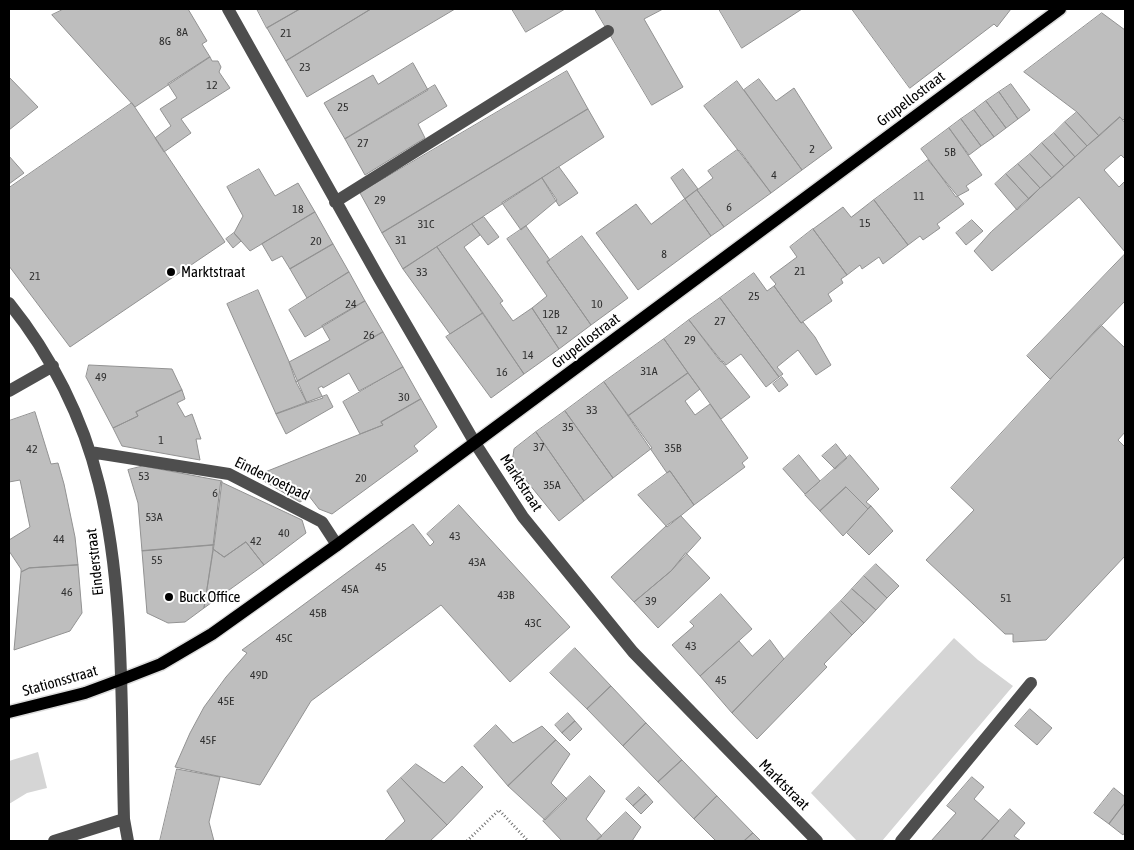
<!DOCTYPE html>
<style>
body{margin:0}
#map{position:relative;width:1134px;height:850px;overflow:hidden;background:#fff;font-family:"Asap Condensed",sans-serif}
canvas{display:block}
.frame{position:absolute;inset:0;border:10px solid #000;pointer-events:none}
</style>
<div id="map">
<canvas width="1134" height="850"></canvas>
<div class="frame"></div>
</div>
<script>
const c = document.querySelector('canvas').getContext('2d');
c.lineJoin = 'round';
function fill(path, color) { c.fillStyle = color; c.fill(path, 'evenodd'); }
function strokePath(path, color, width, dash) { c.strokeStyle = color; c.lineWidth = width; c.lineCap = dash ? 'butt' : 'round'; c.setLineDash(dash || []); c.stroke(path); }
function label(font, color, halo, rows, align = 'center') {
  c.font = font + ' "Asap Condensed",sans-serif'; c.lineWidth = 4; c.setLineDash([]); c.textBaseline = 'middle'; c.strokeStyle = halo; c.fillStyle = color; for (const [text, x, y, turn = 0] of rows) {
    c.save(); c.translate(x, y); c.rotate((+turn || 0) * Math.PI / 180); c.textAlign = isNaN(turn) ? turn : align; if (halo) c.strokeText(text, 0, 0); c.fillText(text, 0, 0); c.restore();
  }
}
fill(new Path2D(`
 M954,638L978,660L1013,686L882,841H857L811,793Z
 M38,752L47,788L27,793L9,804V761Z`), '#d5d5d5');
const building = new Path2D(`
 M64,9H188L207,41L202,44L210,57L135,107L52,15Z
 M257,9H300L267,28Z
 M300,9H371L286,61L267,28Z
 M371,9H455L307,97L286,61Z
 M512,9H565L526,32Z
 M595,9H663L644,19L683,87L652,105Z
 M719,9H802L742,48Z
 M852,9H1011L997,27L994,24L910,88Z
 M1102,13L1125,30V118L1123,120L1120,117L1099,136L1077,112L1024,72Z
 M210,57L212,61H218L221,67L219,72L230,88L181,119L191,133L164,152L155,138L171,126L160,109L177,98L168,84Z
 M413,63L428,90L345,139L324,103L373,75L378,84Z
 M567,71L588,109L382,233L360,193Z
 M9,77L38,107L9,130Z
 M759,79L776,101L794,88L832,148L802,170L744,90Z
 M737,81L802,170L771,193L704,106Z
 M1011,84L1030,110L1018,119L999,92Z
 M435,85L447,106L418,124L425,138L365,175L345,139Z
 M999,92L1018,119L1006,128L986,101Z
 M986,101L1006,128L994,137L974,110Z
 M132,103L225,242L70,347L9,266V188Z
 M588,109L604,137L403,269L382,233Z
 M974,110L994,137L981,146L961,119Z
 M1077,112L1099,136L1087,146L1065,122Z
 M1120,117L1125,123V159L1121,155L1104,170L1119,187L1125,181V252L1079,197L992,271L974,251L991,232Z
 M961,119L981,146L969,155L949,128Z
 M1065,122L1087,146L1075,157L1054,133Z
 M949,128L982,175L966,186L969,190L956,197L921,149Z
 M1054,133L1075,157L1064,167L1042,143Z
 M1042,143L1064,167L1052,178L1030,154Z
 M737,150L740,151L771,193L724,227L697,190L713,178L708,171Z
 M1030,154L1052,178L1040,188L1018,164Z
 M9,156L24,173L9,184Z
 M928,160L964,204L937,224L940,228L923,240L920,236L908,245L874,200Z
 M1018,164L1040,188L1029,199L1006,174Z
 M559,167L578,193L559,206L542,178Z
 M259,169L275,196L298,183L315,212L250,251L234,233L243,216L227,187Z
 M683,169L698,189L685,199L671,178Z
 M1006,174L1029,199L1017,210L995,184Z
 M542,178L557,200L521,230L502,203Z
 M697,190L724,227L711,236L685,199Z
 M685,199L711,236L638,290L596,233L636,204L651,224Z
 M874,200L908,245L883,264L879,257L862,269L860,265L847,275L813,229L843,207L851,217Z
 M315,212L333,244L290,269L282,256L272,261L262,244Z
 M484,217L499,237L488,245L472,224Z
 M972,220L983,231L966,245L956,233Z
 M472,224L480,235L464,247L503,301L500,303L513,321L532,308L559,349L524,374L437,247Z
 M526,226L550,260L547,262L591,325L559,349L532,308L547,296L507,239Z
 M813,229L847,275L841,279L843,283L828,294L832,301L801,323L774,286L776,284L770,277L797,257L790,247Z
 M234,233L241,241L233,248L226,239Z
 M582,236L628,298L591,325L547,262Z
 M333,244L349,272L307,298L290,269Z
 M437,247L483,313L450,334L403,269Z
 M1125,254V301L1050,379L1027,356Z
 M349,272L365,301L305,337L289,310Z
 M754,273L767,291L774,286L801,323L803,322L815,337L831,365L816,375L798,350L777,367L783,374L779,377L720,298Z
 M258,290L307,403L276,414L227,304Z
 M720,298L779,377L766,387L741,354L726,365L723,361L721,362L689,320Z
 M365,301L383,332L296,382L289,362L330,340L322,326Z
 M483,313L524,374L491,398L446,337Z
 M689,320L750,397L721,419L664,339Z
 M1101,325L1125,348V432L1118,440L1125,447V556L1046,640L1013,642V634H1005L926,560L974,510L951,488Z
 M383,332L403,367L359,391L349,373L323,388L322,386L318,388L323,398L307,403L296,382Z
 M664,339L688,373L628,416L604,382Z
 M89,365L172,369L182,390L136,412L138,416L113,428L86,377Z
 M403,367L421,399L381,422L383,425L360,434L343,402Z
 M688,373L700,389L685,401L695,415L710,404L748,458L742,463L745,467L694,505L670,471L667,473L628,416Z
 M782,377L788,385L779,392L773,384Z
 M604,382L652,448L613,478L565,411Z
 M182,390L185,399L177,403L185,417L192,414L201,439H196L200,460L122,446L113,428L138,416L136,412Z
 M327,395L333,407L286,434L276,414Z
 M421,399L437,427L414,446L418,451L332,514L319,509L309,496L300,502L255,476L383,425L381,422Z
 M565,411L613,478L584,501L536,432Z
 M35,412L51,464L58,463L64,484L75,537L78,565L29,568L21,572V569L9,551V540L30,527L20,480L9,482V421Z
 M536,432L584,501L559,521L512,463L514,449Z
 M836,444L847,458L835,469L822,456Z
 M799,455L820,481L805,494L783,469Z
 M850,455L879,489L866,502L871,506L868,509L846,487L820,511L805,495Z
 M143,466L222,481L214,545L142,551L138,503L128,470Z
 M670,471L694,505L667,527L638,495Z
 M221,482L302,520L306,533L264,565L246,542L224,557L213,549Z
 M846,487L868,509L843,536L820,511Z
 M459,505L570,627L510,682L441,605L311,701L260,785L175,767L190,733L204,707L226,677L247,653L242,650L413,524L430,546L434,542L427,534Z
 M871,506L893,531L869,555L847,533Z
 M681,516L701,538L671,571L634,602L611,577L666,526Z
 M246,542L264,565L204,608L213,549L224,557Z
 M214,545L204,608L185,622L168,623L147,613L142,551Z
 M686,553L710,578L658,628L634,602L671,571Z
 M876,564L899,586L887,598L864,576Z
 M78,565L82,613L70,631L14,650L21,572L29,568Z
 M864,576L887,598L876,610L852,589Z
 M852,589L876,610L864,623L841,601Z
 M721,594L752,629L700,676L672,645L694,626L690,622Z
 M841,601L864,623L852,635L830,612Z
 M830,612L852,635L824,664L827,667L757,739L732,713Z
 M770,640L784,659L732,713L700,676L739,641L752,656Z
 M575,648L611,686L587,709L550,673Z
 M611,686L646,723L623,746L587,709Z
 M1030,709L1052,728L1037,745L1015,726Z
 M568,713L575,721L562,733L555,725Z
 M575,721L582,729L570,741L562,733Z
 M646,723L682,760L658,782L623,746Z
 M496,725L513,743L542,726L556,740L508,786L474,746Z
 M556,740L570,754L551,783L567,799L545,820L508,786Z
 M682,760L717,796L694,819L658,782Z
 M416,764L444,783L462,766L483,787L447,825L401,778Z
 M177,769L220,777L209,822L214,841H160Z
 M590,776L605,791L586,819L602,836L596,841H562L543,821Z
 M972,777L984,787L974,799L999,821L981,841H931L956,813L947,806Z
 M401,778L447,825L430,841H384L405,821L387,791Z
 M639,787L646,794L633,806L626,799Z
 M1114,788L1125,797V803L1109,824L1094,813Z
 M646,794L653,802L641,814L633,806Z
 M717,796L753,833L744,841H716L694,819Z
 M1125,803V832L1123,835L1109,824Z
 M1010,809L1025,823L1014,836L1021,841H981Z
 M626,812L641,827L632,841H596Z
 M753,833L761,841H744Z`);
fill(building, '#bebebe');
strokePath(building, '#929292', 1);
const major = new Path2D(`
 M9,712L85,693L120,680L161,664L212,634L337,545L1060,9`);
strokePath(major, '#dbdbdb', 15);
strokePath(new Path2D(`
 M467,841L499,810L528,841`), '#707070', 3, [1, 2.5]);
strokePath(new Path2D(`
 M228,9L379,278L475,443L523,517L633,652L817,841
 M335,202L608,31
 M9,303C51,355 83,418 99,484C125,587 121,712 124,819L128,841
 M9,391L53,366
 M90,452L229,474L322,522L337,545
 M54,841L124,819
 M901,841L1031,683`), '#4e4e4e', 12);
strokePath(major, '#000', 12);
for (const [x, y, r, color] of [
 [171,272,5,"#000"],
 [169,597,5,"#000"]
]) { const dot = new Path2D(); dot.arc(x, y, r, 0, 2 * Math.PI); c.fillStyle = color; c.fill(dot); strokePath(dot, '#fff', 2); }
label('12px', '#303030', null, [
 ["8A",182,32],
 ["21",286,33],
 ["8G",165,41],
 ["23",305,67],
 ["12",212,85],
 ["25",343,107],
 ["27",363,143],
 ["2",812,149],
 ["5B",950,152],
 ["4",774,175],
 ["11",919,196],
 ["29",380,200],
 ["6",729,207],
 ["18",298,209],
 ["15",865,223],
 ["31C",426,224],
 ["31",401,240],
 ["20",316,241],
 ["8",664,254],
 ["21",800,271],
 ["33",422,272],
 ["21",35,276],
 ["25",754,296],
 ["24",351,304],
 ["10",597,304],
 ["12B",551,314],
 ["27",720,321],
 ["12",562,330],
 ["26",369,335],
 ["29",690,340],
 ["14",528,355],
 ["31A",649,371],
 ["16",502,372],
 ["49",101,377],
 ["30",404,397],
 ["33",592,410],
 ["35",568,427],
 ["1",161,440],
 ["37",539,447],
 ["35B",673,448],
 ["42",32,449],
 ["53",144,476],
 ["20",361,478],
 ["35A",552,485],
 ["6",215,493],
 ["53A",154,517],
 ["40",284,533],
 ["43",455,536],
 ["44",59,539],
 ["42",256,541],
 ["55",157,560],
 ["43A",477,562],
 ["45",381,567],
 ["45A",350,589],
 ["46",67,592],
 ["43B",506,595],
 ["51",1006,598],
 ["39",651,601],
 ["45B",318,613],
 ["43C",533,623],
 ["45C",284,638],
 ["43",691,646],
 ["49D",259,675],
 ["45",721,680],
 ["45E",226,701],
 ["45F",208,740]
]);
label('15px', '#000', '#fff', [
 ["Grupellostraat",911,99,-37],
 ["Grupellostraat",586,341,-37],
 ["Eindervoetpad",272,479,26],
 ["Marktstraat",521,483,57],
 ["Einderstraat",95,562,-96],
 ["Stationsstraat",60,681,-16],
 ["Marktstraat",784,785,45]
]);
label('15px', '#000', '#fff', [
 ["Marktstraat",181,272],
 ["Buck Office",179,597]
], 'left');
</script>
